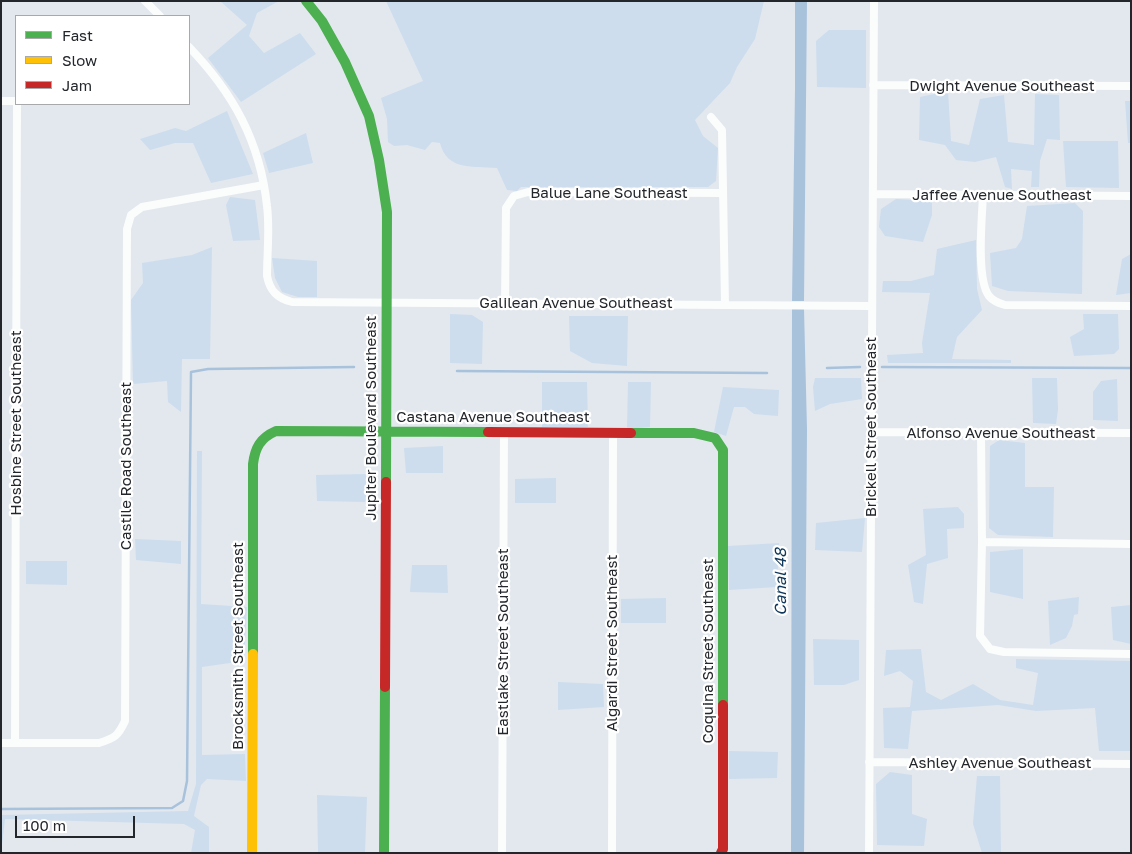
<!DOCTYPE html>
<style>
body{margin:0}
#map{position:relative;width:1132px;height:854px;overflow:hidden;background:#e2e8ee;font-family:"Golos Text",sans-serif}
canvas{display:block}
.frame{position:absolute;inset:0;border:2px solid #23272b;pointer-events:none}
.legend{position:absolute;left:15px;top:15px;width:175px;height:90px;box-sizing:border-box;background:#fff;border:1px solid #a7a9aa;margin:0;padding:6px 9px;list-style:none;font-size:15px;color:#23272b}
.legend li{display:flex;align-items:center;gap:10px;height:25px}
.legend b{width:25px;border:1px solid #a7a9aa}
.scale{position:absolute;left:15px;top:816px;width:120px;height:22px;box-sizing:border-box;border:2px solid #23272b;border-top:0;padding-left:6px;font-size:15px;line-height:18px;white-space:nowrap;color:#23272b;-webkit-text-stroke:4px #fff;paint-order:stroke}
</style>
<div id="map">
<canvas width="1132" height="854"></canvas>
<div class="frame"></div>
<ul class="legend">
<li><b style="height:6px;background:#4caf50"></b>Fast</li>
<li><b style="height:6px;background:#ffc107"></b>Slow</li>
<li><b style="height:6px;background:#c62828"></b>Jam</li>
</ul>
<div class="scale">100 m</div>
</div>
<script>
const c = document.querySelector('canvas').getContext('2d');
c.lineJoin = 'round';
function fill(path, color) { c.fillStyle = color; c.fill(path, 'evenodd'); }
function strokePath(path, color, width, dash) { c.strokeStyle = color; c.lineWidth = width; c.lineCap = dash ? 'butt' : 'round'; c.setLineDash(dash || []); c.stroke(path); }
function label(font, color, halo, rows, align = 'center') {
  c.font = font + ' "Golos Text",sans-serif'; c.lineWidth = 4.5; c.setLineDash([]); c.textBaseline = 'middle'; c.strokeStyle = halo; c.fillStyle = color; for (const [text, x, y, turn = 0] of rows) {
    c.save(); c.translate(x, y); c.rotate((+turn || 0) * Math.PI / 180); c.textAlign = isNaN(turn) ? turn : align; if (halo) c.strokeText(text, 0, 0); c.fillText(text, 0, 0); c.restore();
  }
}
fill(new Path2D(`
 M220,1H279L257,13L249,36L264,53L300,33L316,54L241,102L208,58L247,25Z
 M386,1H764L755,39L737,67L730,83L695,120L703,136L718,148L716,181L708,187H521L517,191L507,190L497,168C473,166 447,171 440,143L432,142L425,150L407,145L394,146L388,142L387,119L381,98L423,81Z
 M829,30H866V88L817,87L816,41Z
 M948,91L951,141L969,145L980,99L1004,95L1008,142L1034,145L1035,94L1059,95L1060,140L1047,139L1040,161L1039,187H1031L1032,171L1011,169L1012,189L1005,187L996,157L975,162L956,160L945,145L919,140L920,97Z
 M1131,101V143H1128L1125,101Z
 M227,111L253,174L211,183L193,143H175L150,150L140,139L175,128L186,131Z
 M306,133L313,163L269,173L263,153Z
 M1063,141H1118L1119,188L1066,187Z
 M230,197L255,200L260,240L233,241L226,205Z
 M896,199L932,201V215L923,242L885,236L879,227L881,209Z
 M1075,203L1083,211L1082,294L1008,291L992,286L990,253L1016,248L1022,239L1027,206Z
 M976,240L977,289L982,310L957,337L952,359L1011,360V363H888L887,355L923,353L922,343L930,293L882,292L883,281H911L934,275L937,249Z
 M212,247L210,359H182L181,412L168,402L167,381L133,384L131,300L143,283L142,263L192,255Z
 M1131,254V293L1116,295L1122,259Z
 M272,258L317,261V297H298L282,292L275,278Z
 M450,314L472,315L483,322L482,364L450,363Z
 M1083,314H1118L1119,349L1114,354L1074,356L1070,337L1084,329Z
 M569,316H628L627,366L592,363L570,351Z
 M815,378H861L862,399L830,404L815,411L813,387Z
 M1032,378H1057L1058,410L1056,424L1033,423Z
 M1117,379L1118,421L1093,420V392L1101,381Z
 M542,382H587L588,427H542Z
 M628,382H651L650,427L627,429Z
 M723,387L779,390L778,416L754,414L745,407H734L726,436L714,432Z
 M999,440L1025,443V487H1054L1053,537L998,535L989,528L990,446Z
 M443,446V473H406L404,448Z
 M197,451H202L201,604L247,607L244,661L202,667V755L245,754L246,781L207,779L201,785L194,816L209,827V853H191L195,830L184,824L5,819L1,853V815L188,811L196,784Z
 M366,474V502L317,501L316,475Z
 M556,478V503H515V479Z
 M958,507L964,514V528L947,529L948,558L927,564L923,604L914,602L908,565L926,555L923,509Z
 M865,518L862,552L815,550L816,523Z
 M135,539L181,541V564L136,560Z
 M779,543L777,587L729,590L728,546Z
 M1023,549V599L990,592V552Z
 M26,561H67V585L26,584Z
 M412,565H447L448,593L410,592Z
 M1079,597L1078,614L1074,615L1072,626L1066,638L1050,645L1048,601Z
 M666,598V623H621V599Z
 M1131,605V644L1113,640L1111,607Z
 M813,639L859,640V680L844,685H814Z
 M921,649L926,692L941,700L973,684L1000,700L1033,705L1038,673L1016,668V659L1131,661V751H1099L1095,708L1036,711L998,705L912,711L908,749L884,748L883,708L910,707L913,681L900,671L884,676L886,650Z
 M558,682L603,684L604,707L558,710Z
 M729,751L778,752L777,778L729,779Z
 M890,772L912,775V814L927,819L924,846L877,845L876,784Z
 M977,776H1000L1001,853H982L973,824Z
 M317,795L367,797L365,853H318Z`), '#cddded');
fill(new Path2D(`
 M795,1H807L804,301H792L795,89Z
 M792,309H804L807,429L804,853H791Z`), '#a8c2dc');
strokePath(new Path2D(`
 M882,367L1131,368
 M827,368L860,367
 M457,371L767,373
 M1,809L172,808L183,801L187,781L191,372L208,369L354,367`), '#a8c2dc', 2.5);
strokePath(new Path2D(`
 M145,1L160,16
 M189,47C233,93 260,141 267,206C270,229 267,253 267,276C270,291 277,298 292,302L871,306
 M873,85L1131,86
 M1,101H16
 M711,117L722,130L725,305
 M873,194L1131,196
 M983,195C982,217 976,279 989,296C993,301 998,303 1005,305L1131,306
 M505,303L506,208L514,196L528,192L723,193
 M871,432L1131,433
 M981,434L982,542L980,636L990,649L1004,652L1131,654
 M982,542L1131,544
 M1,743H99C115,738 118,736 125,721L127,229L131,215L142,207L264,185
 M15,743L17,104
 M869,762L1131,764
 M502,853L504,431
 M612,853L613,433
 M869,853L874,1`), '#fbfcfc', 8);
strokePath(new Path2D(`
 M306,1L322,21L345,62L369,116L379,160L387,212L386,482
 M631,433H694L715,438L723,450V705
 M253,654V464C255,448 260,438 276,431L488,432
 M384,853L385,687`), '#4caf50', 10);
strokePath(new Path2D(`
 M252,853L253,654`), '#ffc107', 10);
strokePath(new Path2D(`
 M488,432L631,433
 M385,687L386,482
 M721,853L723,849V705`), '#c62828', 10);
label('15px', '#23272b', '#fff', [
 ["Dwight Avenue Southeast",1002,86],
 ["Balue Lane Southeast",609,193],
 ["Jaffee Avenue Southeast",1002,195],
 ["Galilean Avenue Southeast",576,303],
 ["Castana Avenue Southeast",493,417],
 ["Jupiter Boulevard Southeast",371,418,-90],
 ["Hosbine Street Southeast",16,423,-90],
 ["Brickell Street Southeast",871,427,-90],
 ["Alfonso Avenue Southeast",1001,433],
 ["Castile Road Southeast",126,466,-90],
 ["Eastlake Street Southeast",503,642,-90],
 ["Algardi Street Southeast",612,643,-90],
 ["Brocksmith Street Southeast",238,646,-90],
 ["Coquina Street Southeast",708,651,-90],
 ["Ashley Avenue Southeast",1000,763]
]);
label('italic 16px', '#0f3759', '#fff', [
 ["Canal 48",781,582,-90]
]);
</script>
